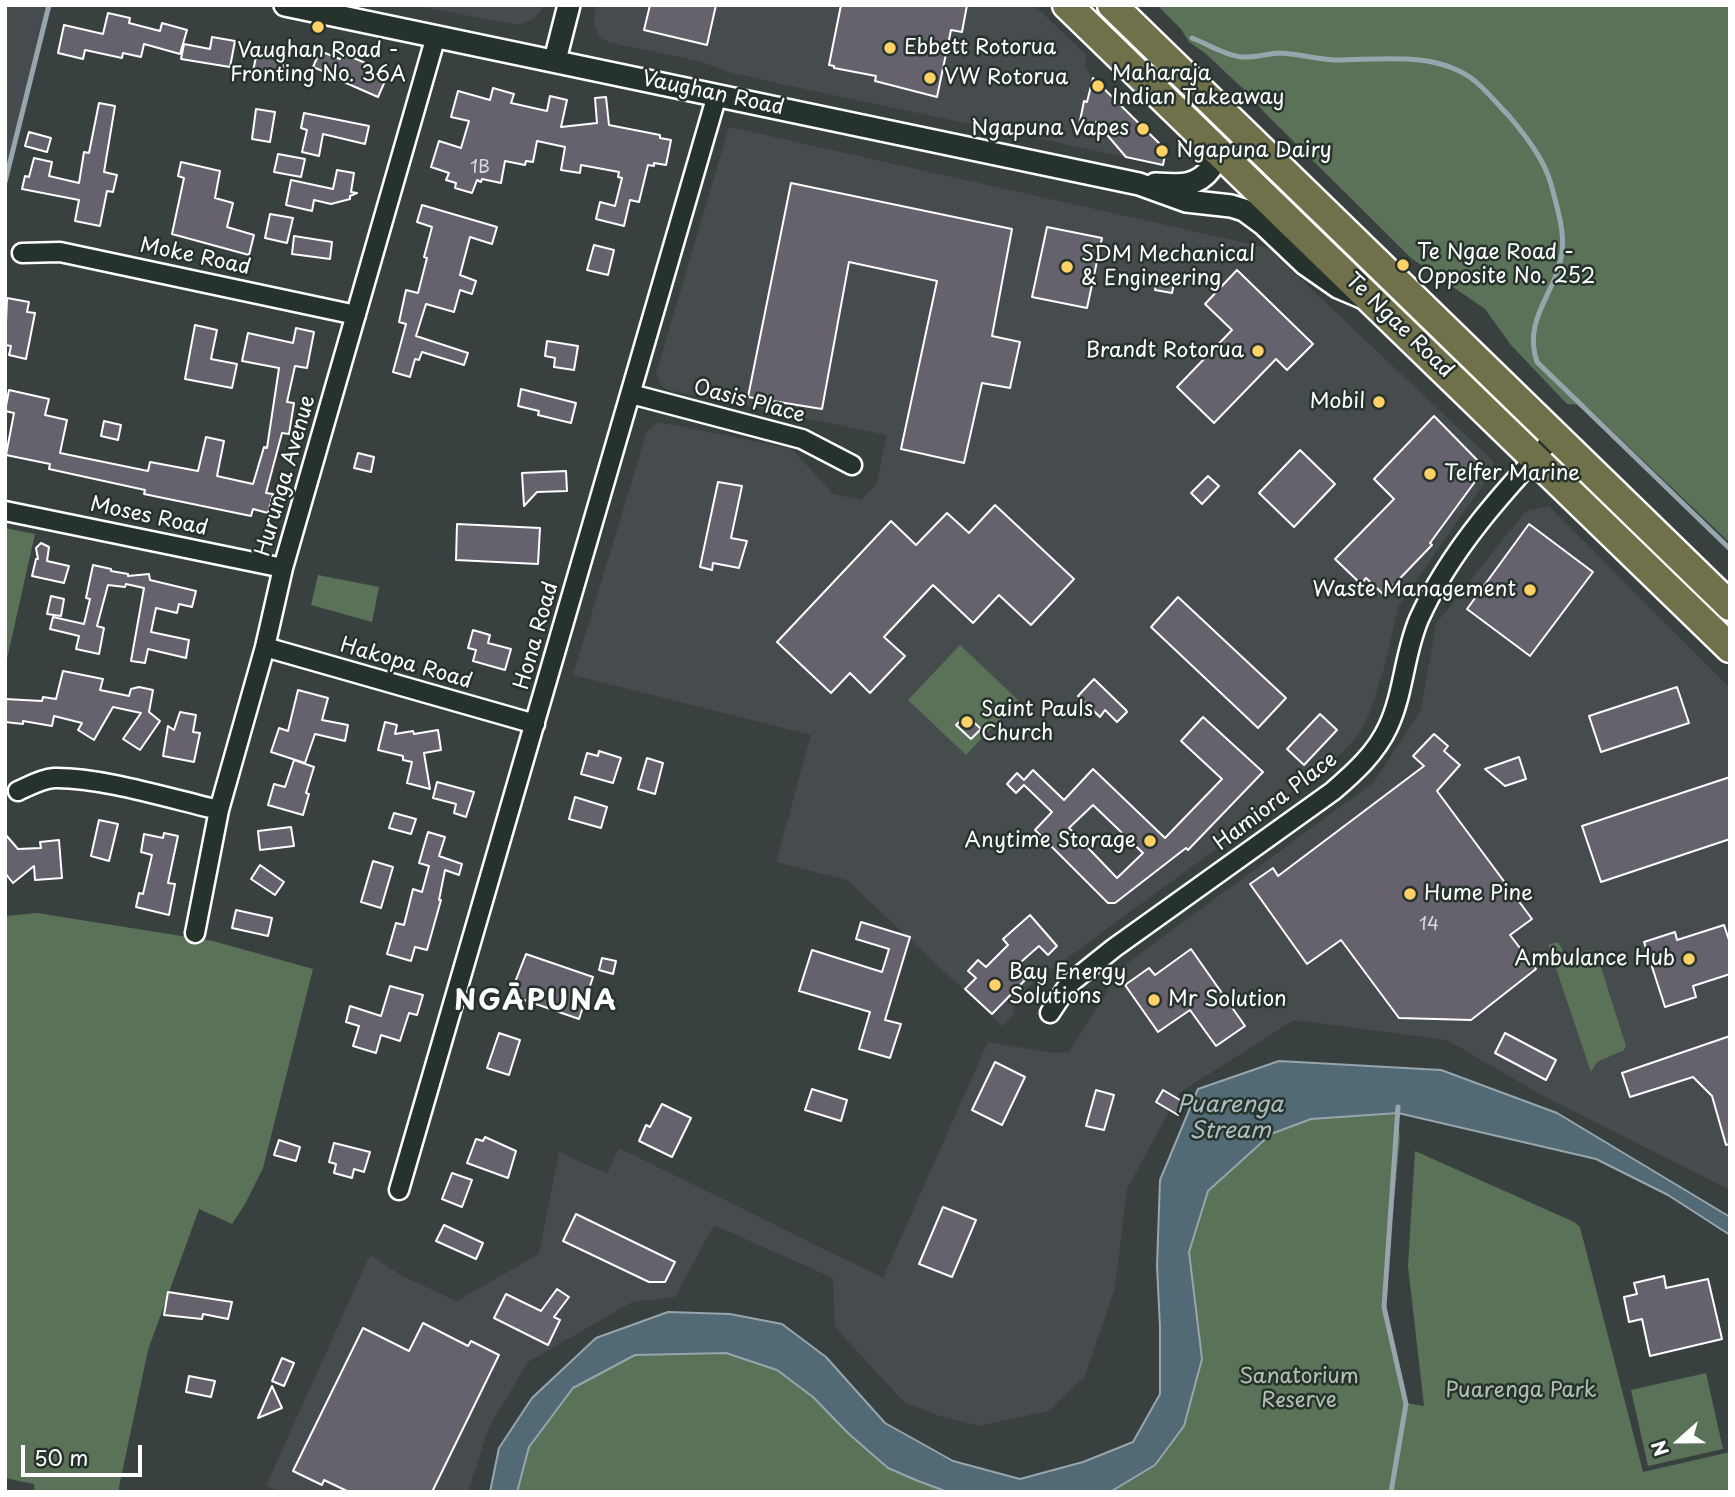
<!DOCTYPE html>
<meta charset="utf-8">
<style>
body{margin:0}
#map{position:relative;width:1735px;height:1497px;overflow:hidden;background:#394140;font-family:"Playpen Sans",sans-serif}
canvas{display:block}
.frame{position:absolute;inset:0;border:7px solid #fff;pointer-events:none}
.north{position:absolute;left:1644px;top:1406px;width:70px;height:70px;-webkit-text-stroke:5px #26332d;paint-order:stroke;rotate:249deg;font-size:19px;font-weight:700;line-height:28px;text-align:center;color:#fff}
.north::after{content:'';display:block;margin:auto;width:24px;height:32px;background:#fff;clip-path:polygon(50% 0,100% 100%,50% 72%,0 100%)}
.scale{position:absolute;left:21px;top:1445px;width:121px;height:32px;box-sizing:border-box;border:4px solid #fff;border-top:0;padding-left:9px;font-size:21px;line-height:24px;white-space:nowrap;color:#fff;-webkit-text-stroke:5px #26332d;paint-order:stroke}
</style>
<div id="map">
<canvas width="1735" height="1497"></canvas>
<div class="frame"></div>
<div class="north">N</div>
<div class="scale">50 m</div>
</div>
<script>
const c = document.querySelector('canvas').getContext('2d');
c.lineJoin = 'round';
function fill(path, color) { c.fillStyle = color; c.fill(path, 'evenodd'); }
function strokePath(path, color, width, dash) { c.strokeStyle = color; c.lineWidth = width; c.lineCap = dash ? 'butt' : 'round'; c.setLineDash(dash || []); c.stroke(path); }
function label(font, color, halo, rows, align = 'center') {
  c.font = font + ' "Playpen Sans",sans-serif'; c.lineWidth = 5; c.setLineDash([]); c.textBaseline = 'middle'; c.strokeStyle = halo; c.fillStyle = color; for (const [text, x, y, turn = 0] of rows) {
    c.save(); c.translate(x, y); c.rotate((+turn || 0) * Math.PI / 180); c.textAlign = isNaN(turn) ? turn : align; if (halo) c.strokeText(text, 0, 0); c.fillText(text, 0, 0); c.restore();
  }
}
fill(new Path2D(`
 M5,5H52L5,192Z
 M411,5H545L533,19L519,25Z
 M596,5H1034L1086,55L1085,67L1093,78L1166,150L1163,165L786,85L729,72L699,61L621,45L606,41L599,35L594,24Z
 M729,127L1268,248L1494,462L1489,476L1399,605L1384,668L1370,712L1359,734L1344,751L1314,777L1029,986L1014,1007L1013,1015L1002,1026L847,880L776,862L811,735L573,675L647,431L657,423L669,424L792,449L833,494L861,500L876,485L887,435L668,390L661,385L656,374Z
 M1549,506L1730,688V1190L1545,1097L1447,1040L1294,1020L1179,1093L1127,1189L1115,1287L1085,1376L1049,1411L978,1426L937,1415L904,1402L835,1327L833,1278L714,1225L675,1297L632,1302L528,1362L489,1427L468,1492H282L266,1486L370,1255L402,1276L457,1301L539,1254L559,1152L607,1174L619,1148L883,1278L988,1042L1054,1053L1069,1052L1105,995L1115,972L1374,782L1421,710L1436,624L1526,511Z`), '#464b4e');
fill(new Path2D(`
 M1157,5H1730V543L1585,405L1567,404L1511,345L1485,309L1411,258L1263,111L1254,99L1205,53L1189,42L1181,29Z
 M5,528L35,534L7,659H5Z
 M318,575L379,587L372,622L311,605Z
 M960,645L1018,700L966,755L908,700Z
 M37,913L213,941L313,969L263,1168L245,1204L232,1224L199,1209L148,1350L118,1492H35L34,1484L5,1478V916Z
 M1558,942L1566,956L1591,950L1598,958L1626,1046L1624,1050L1597,1062L1591,1072L1548,945Z
 M1397,1113L1400,1138L1384,1307L1406,1403L1424,1406L1408,1266L1415,1151L1574,1222L1580,1227L1643,1472L1730,1452V1492H1110L1155,1465L1202,1359L1189,1252L1208,1190L1271,1134L1311,1119Z
 M726,1353L776,1370L813,1397L849,1434L888,1468L948,1492H517L529,1447L573,1388L635,1355Z
 M1706,1373L1723,1449L1648,1466L1631,1390Z`), '#5a7257');
const water = new Path2D(`
 M1279,1061L1441,1070L1557,1113L1730,1217V1235L1668,1195L1596,1159L1398,1113L1311,1119L1271,1134L1208,1191L1189,1252L1202,1359L1184,1426L1155,1465L1110,1492H948L918,1481L888,1468L849,1434L813,1397L777,1370L726,1353L635,1355L573,1388L529,1447L517,1492H490L499,1448L532,1398L596,1338L668,1312L730,1314L782,1324L826,1357L885,1423L953,1461L1020,1479L1083,1462L1133,1442L1160,1394V1327L1157,1266L1160,1180L1198,1089Z`);
fill(water, '#516a75');
strokePath(water, '#97a6ac', 2);
strokePath(new Path2D(`
 M1192,38C1208,44 1224,55 1241,57C1253,58 1266,54 1278,53C1298,53 1317,60 1336,60C1380,60 1433,51 1471,78C1485,88 1497,104 1509,116C1525,135 1544,159 1551,184C1556,204 1565,230 1562,252C1557,293 1522,318 1537,362L1730,549
 M5,182L49,5
 M1391,1492L1406,1404L1384,1307L1398,1107`), '#97a6ac', 5);
const building = new Path2D(`
 M650,5H716L707,45L644,30Z
 M841,5H967L962,32L951,30L937,97L875,81L876,76L834,68V66L829,65Z
 M108,13L130,18L129,23L160,31L162,23L187,30L180,54L144,44L141,57L123,53L122,58L85,50L83,59L58,53L64,25L103,34Z
 M212,37L235,41L230,67L181,59L184,44L210,49Z
 M258,46L286,52L282,74L268,71L267,75L253,72Z
 M320,51L340,59L342,56L346,57L347,55L370,65L367,73L385,81L378,97L337,79L336,82L323,77L325,72L313,67Z
 M1093,78L1166,150L1163,165L1126,157L1096,122L1095,130L1079,126L1084,101L1087,102Z
 M493,88L514,94L511,103L547,111L550,96L567,100L561,127L597,123L595,98L606,97L609,125L660,135V138L671,140L666,165L654,163V166L648,165L639,202L630,200L624,226L596,219L600,202L615,206L622,178L618,177L619,172L581,165L580,173L561,170L565,147L537,141L533,162L526,161L525,165L505,161L501,183L482,179L481,182L477,180L472,193L455,188L456,183L446,180L449,173L431,167L439,141L461,148L469,121L451,117L458,91L490,100Z
 M99,103L115,106L104,172L117,175L113,192L107,191L100,226L75,221L79,200L22,189L25,176L29,177L34,158L52,162L49,176L79,183L84,152L89,153Z
 M256,109L275,112L270,142L252,139Z
 M304,113L369,126L365,144L323,134L319,156L302,152L307,130L301,128Z
 M29,132L51,138L47,152L25,146Z
 M278,154L305,159L301,177L274,172Z
 M181,162L220,171L215,198L233,203L227,227L254,235L249,255L172,234L184,178L178,176Z
 M337,170L354,173L351,192L357,193L350,196V199L331,204L314,200L312,211L286,205L291,180L333,189Z
 M791,183L1012,229L992,336L1020,342L1010,388L982,383L964,463L901,449L937,281L849,262L822,409L748,397Z
 M422,205L497,227L492,244L470,237L460,275L476,281L472,294L460,290L454,312L426,304L416,336L468,353L464,365L422,352L419,360L415,359L410,377L393,372L406,324L399,322L406,290L418,293L427,258L424,257L432,227L417,222Z
 M270,214L293,218L287,243L265,238Z
 M1047,227L1102,238L1087,308L1032,297Z
 M294,236L332,242L330,259L292,254Z
 M594,245L614,250L608,275L587,270Z
 M1237,270L1313,344L1287,370L1276,359L1214,423L1177,387L1232,330L1205,304Z
 M1158,275L1175,278L1172,293L1155,290Z
 M7,298L29,302L27,312L35,313L26,359L9,355L11,346L5,345Z
 M195,325L217,330L211,359L237,364L232,388L185,379Z
 M296,328L314,332L307,368L295,366L287,402L294,403L289,434L282,433L266,493L273,494L268,513L253,509L251,516L144,494L145,490L49,469L50,464L6,455L14,413L5,411L9,390L49,399L45,415L67,420L60,453L148,471L150,462L198,471L206,437L224,441L217,476L253,484L264,447L267,448L279,368L242,361L248,333L293,343Z
 M547,341L578,346L574,370L554,367L555,358L545,356Z
 M521,389L576,403L571,423L538,415L539,411L518,406Z
 M1434,416L1485,468L1430,543L1432,545L1384,595L1366,578L1361,584L1335,559L1394,499L1374,479Z
 M104,421L121,425L118,440L101,436Z
 M1300,450L1335,484L1294,527L1259,493Z
 M358,453L374,457L371,472L354,468Z
 M566,471L567,491L537,492L524,506L522,473Z
 M1208,476L1219,486L1202,504L1191,493Z
 M718,482L742,486L731,538L747,541L739,568L713,563L712,570L700,567Z
 M995,505L1074,579L1031,625L999,595L973,623L933,585L884,637L905,656L870,693L850,673L831,693L777,642L891,521L916,545L947,513L969,533Z
 M457,524L540,528L538,564L456,560Z
 M1529,524L1593,572L1530,656L1467,609Z
 M41,543L49,547L47,561L69,566L64,583L32,576L36,559H38L36,548Z
 M93,565L111,569V571L128,574V576L149,574L150,580L196,591L192,607L179,604L177,613L156,608L151,632L189,640L186,658L148,649L145,663L131,661L144,588L126,584L125,587L108,585L97,626L104,628L99,654L76,649L79,636L50,629L53,617L84,624L90,599L86,598Z
 M51,596L64,599L61,616L47,614Z
 M1178,597L1286,698L1258,728L1151,627Z
 M473,630L490,635L488,643L511,649L505,670L473,661L476,650L468,648Z
 M63,671L103,679L100,690L129,696L131,689L139,687L153,690L149,712L160,721L140,750L123,739L141,713L113,707L94,740L78,730L82,723L54,716L52,726L23,721V724L5,722V699L42,701L43,697L56,699Z
 M1094,679L1126,710L1127,712L1117,722L1105,710L1100,717L1078,696Z
 M1677,687L1689,723L1601,752L1589,716Z
 M298,690L328,698L322,720L348,725L345,741L315,734L305,763L271,752L279,728L288,731Z
 M180,712L196,715L193,732L200,733L194,762L163,756L168,726L174,730Z
 M1320,714L1337,730L1304,765L1287,749Z
 M966,715L981,729L971,739L956,725Z
 M1203,717L1263,772L1188,850L1186,848L1115,903H1108L1035,830L1052,812L1024,785L1016,793L1007,784L1017,773L1024,780L1033,770L1064,800L1093,769L1165,838L1222,779L1181,741ZM1093,805L1143,853L1117,878L1069,828Z
 M385,722L397,725L395,734L413,731L414,734L438,730L441,750L424,753L430,789L407,783L412,762L403,760V756L378,750Z
 M1434,734L1448,746L1444,751L1460,765L1437,791L1532,919L1510,935L1536,969L1471,1020L1399,1018L1341,940L1307,964L1250,884L1273,868L1278,876L1424,766L1413,756Z
 M599,751L621,758L613,783L581,774L587,753L598,756Z
 M1519,757L1526,779L1505,786L1485,769Z
 M647,758L663,763L655,794L638,789Z
 M294,760L314,767L306,793L309,794L303,815L268,805L274,784L285,787Z
 M1730,777V839L1601,882L1582,826Z
 M437,782L474,792L466,817L454,813L456,804L433,798Z
 M575,797L607,807L601,828L569,819Z
 M394,813L416,819L411,834L389,828Z
 M99,820L118,824L109,861L91,856Z
 M291,827L294,846L260,850L258,831Z
 M428,832L445,837L439,856L462,864L459,875L445,870L439,900H441L427,950L415,947L411,961L387,954L396,923L404,925L413,889L422,892L429,866L419,863Z
 M164,833L178,836L168,883L175,884L169,915L136,907L139,893L143,894L152,855L141,852L144,834L163,838Z
 M5,834L18,849L41,848L40,842L59,840L62,878L35,880L34,866L13,883L5,873Z
 M373,861L393,867L381,908L361,902Z
 M260,865L284,882L275,895L251,879Z
 M236,910L272,918L268,936L232,928Z
 M1030,915L1057,946L1048,955L1039,946L1013,969L1025,980L992,1014L965,989L976,978L968,971L978,960L986,967L1008,945L1003,939Z
 M861,922L910,937L885,1020L901,1024L890,1058L859,1049L870,1012L799,991L812,950L882,972L889,949L856,939Z
 M1724,925L1730,943V974L1693,986L1696,997L1665,1007L1644,942L1675,932L1677,940Z
 M1191,949L1245,1026L1216,1046L1190,1010L1158,1032L1125,985L1149,968L1155,975Z
 M526,954L593,977L579,1019L510,995Z
 M602,958L616,961L613,974L599,970Z
 M390,986L423,995L417,1015L409,1013L400,1041L381,1035L376,1053L353,1046L359,1026L346,1022L350,1006L381,1016Z
 M499,1033L520,1040L509,1075L487,1068Z
 M1505,1033L1556,1060L1546,1080L1495,1053Z
 M1730,1036V1144L1726,1145L1712,1096L1693,1077L1630,1097L1622,1073Z
 M995,1062L1025,1077L1002,1125L972,1110Z
 M812,1089L847,1100L841,1121L805,1110Z
 M1096,1090L1114,1095L1104,1130L1086,1126Z
 M1163,1090L1185,1103L1178,1115L1156,1102Z
 M662,1104L691,1118L672,1157L639,1141L646,1125L650,1127Z
 M485,1137L516,1151L508,1178L467,1163L476,1139L483,1141Z
 M279,1140L300,1147L296,1161L274,1155Z
 M334,1143L370,1152L364,1172L354,1169L352,1178L334,1173L336,1164L329,1162Z
 M452,1173L472,1180L462,1207L442,1199Z
 M943,1207L976,1220L952,1277L919,1264Z
 M576,1214L675,1262L665,1282H649L563,1241Z
 M444,1225L483,1243L476,1259L436,1241Z
 M1664,1276L1666,1288L1708,1279L1722,1339L1650,1356L1642,1319L1629,1322L1624,1297L1637,1294L1634,1283Z
 M557,1289L569,1297L554,1317L560,1320L548,1345L494,1318L506,1294L541,1311Z
 M168,1292L232,1302L228,1319L203,1314L202,1319L164,1315Z
 M423,1323L468,1346L471,1341L499,1355L432,1492H349L324,1480L322,1485L293,1471L363,1328L409,1351Z
 M282,1358L294,1363L284,1386L272,1381Z
 M189,1376L215,1381L211,1397L186,1392Z
 M272,1386L282,1408L258,1418Z`);
fill(building, '#66626d');
strokePath(building, '#fff', 2);
const minor = new Path2D(`
 M22,253L60,252L356,315
 M631,394L802,439L852,465
 M5,511L283,568
 M265,647L535,724
 M18,791C29,786 41,779 54,778C101,777 171,799 219,810
 M195,933L219,810L265,647L283,568L436,36
 M1050,1013L1069,984L1114,948L1333,791C1355,772 1376,753 1388,727C1404,693 1404,654 1419,619C1450,550 1504,491 1555,436
 M399,1190L717,95`);
const tertiary = new Path2D(`
 M285,5L1139,184L1186,201L1231,206L1244,210L1263,224L1305,264L1338,287L1364,298
 M555,60L569,5
 M1155,184C1177,185 1197,188 1211,168V143`);
const trunk = new Path2D(`
 M1067,5L1730,648
 M1112,5L1730,606`);
strokePath(minor, '#fff', 23);
strokePath(tertiary, '#fff', 26);
strokePath(trunk, '#fff', 33);
strokePath(minor, '#26332d', 18);
strokePath(tertiary, '#26332d', 21);
strokePath(trunk, '#70704a', 28);
for (const [x, y, r, color] of [
 [318,27,7,"#ffd166"],
 [890,48,7,"#ffd166"],
 [930,78,7,"#ffd166"],
 [1098,86,7,"#ffd166"],
 [1143,129,7,"#ffd166"],
 [1162,151,7,"#ffd166"],
 [1403,265,7,"#ffd166"],
 [1067,267,7,"#ffd166"],
 [1258,351,7,"#ffd166"],
 [1379,402,7,"#ffd166"],
 [1430,474,7,"#ffd166"],
 [1530,590,7,"#ffd166"],
 [967,722,7,"#ffd166"],
 [1150,841,7,"#ffd166"],
 [1410,894,7,"#ffd166"],
 [1689,959,7,"#ffd166"],
 [995,985,7,"#ffd166"],
 [1154,1000,7,"#ffd166"]
]) { const dot = new Path2D(); dot.arc(x, y, r, 0, 2 * Math.PI); c.fillStyle = color; c.fill(dot); strokePath(dot, '#26332d', 2.5); }
label('18px', '#d9d8da', null, [
 ["1B",480,168],
 ["14",1429,925]
]);
label('21px', '#fff', '#26332d', [
 ["Ebbett Rotorua",904,48],
 ["Vaughan Road -",318,51,"center"],
 ["Fronting No. 36A",318,75,"center"],
 ["Maharaja",1112,74],
 ["Indian Takeaway",1112,98],
 ["VW Rotorua",944,78],
 ["Ngapuna Vapes",1129,129,"right"],
 ["Ngapuna Dairy",1176,151],
 ["Te Ngae Road -",1417,253],
 ["Opposite No. 252",1417,277],
 ["SDM Mechanical",1081,255],
 ["& Engineering",1081,279],
 ["Brandt Rotorua",1244,351,"right"],
 ["Mobil",1365,402,"right"],
 ["Telfer Marine",1444,474],
 ["Waste Management",1516,590,"right"],
 ["Saint Pauls",981,710],
 ["Church",981,734],
 ["Anytime Storage",1136,841,"right"],
 ["Hume Pine",1424,894],
 ["Ambulance Hub",1675,959,"right"],
 ["Bay Energy",1009,973],
 ["Solutions",1009,997],
 ["Mr Solution",1168,1000]
], 'left');
label('21px', '#fff', '#26332d', [
 ["Vaughan Road",713,94,12],
 ["Moke Road",195,257,12],
 ["Te Ngae Road",1399,326,44],
 ["Oasis Place",749,402,15],
 ["Hurunga Avenue",286,476,-74],
 ["Moses Road",149,517,12],
 ["Hona Road",537,636,-74],
 ["Hakopa Road",406,664,16],
 ["Hamiora Place",1276,802,-37]
]);
label('21px', '#b5c0b3', '#26332d', [
 ["Sanatorium",1299,1377],
 ["Reserve",1299,1401],
 ["Puarenga Park",1521,1391]
]);
label('italic 23px', '#b1bcc1', '#26332d', [
 ["Puarenga",1230,1106],
 ["Stream",1230,1132]
]);
c.letterSpacing = '2px';
label('bold 28px', '#fff', '#26332d', [
 ["NGĀPUNA",536,1002]
]);
c.letterSpacing = '0px';
</script>
